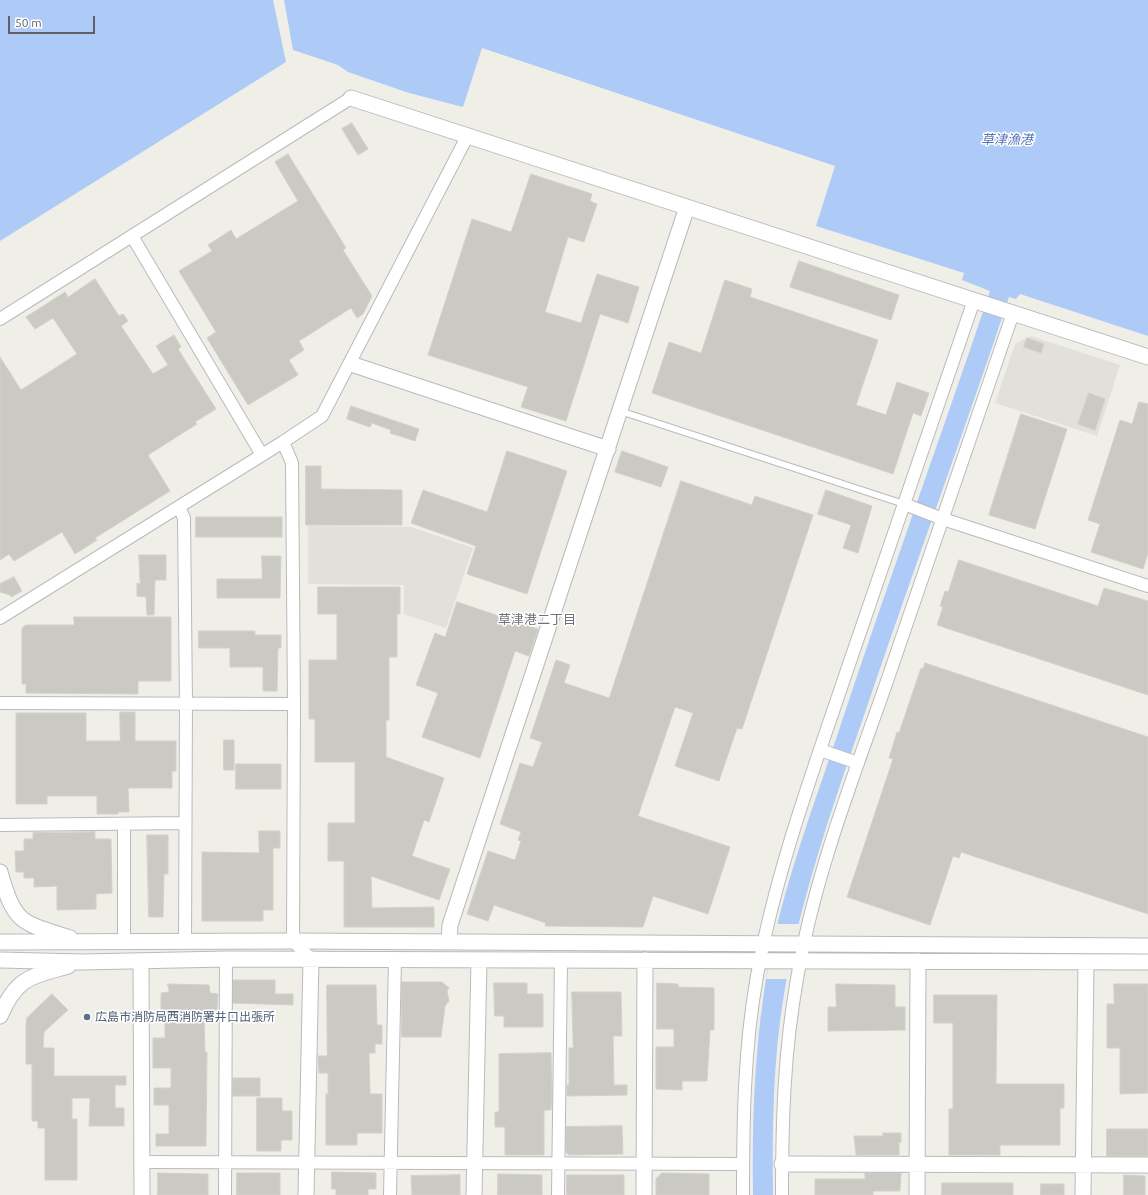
<!DOCTYPE html>
<meta charset="utf-8">
<style>
body{margin:0}
#map{position:relative;width:1148px;height:1195px;overflow:hidden;background:#efefe7;font-family:Ubuntu,sans-serif}
canvas{display:block}
.scale{position:absolute;left:8px;top:16px;width:87px;height:18px;box-sizing:border-box;border:2px solid #5e6066;border-top:0;padding-left:5px;font-size:12px;line-height:14px;white-space:nowrap;color:#5e6066;-webkit-text-stroke:3px #fff;paint-order:stroke}
</style>
<div id="map">
<canvas width="1148" height="1195"></canvas>
<div class="scale">50 m</div>
</div>
<script>
const c = document.querySelector('canvas').getContext('2d');
c.lineJoin = 'round';
function fill(path, color) { c.fillStyle = color; c.fill(path, 'evenodd'); }
function strokePath(path, color, width, dash) { c.strokeStyle = color; c.lineWidth = width; c.lineCap = dash ? 'butt' : 'round'; c.setLineDash(dash || []); c.stroke(path); }
function label(font, color, halo, rows, align = 'center') {
  c.font = font + ' Ubuntu,"Noto Sans JP",sans-serif'; c.lineWidth = 3; c.setLineDash([]); c.textBaseline = 'middle'; c.strokeStyle = halo; c.fillStyle = color; for (const [text, x, y, turn = 0] of rows) {
    c.save(); c.translate(x, y); c.rotate((+turn || 0) * Math.PI / 180); c.textAlign = isNaN(turn) ? turn : align; if (halo) c.strokeText(text, 0, 0); c.fillText(text, 0, 0); c.restore();
  }
}
fill(new Path2D(`
 M1031,336L1120,365L1097,436L995,403L1015,344Z
 M308,526L411,527L473,548L446,628L404,614V585L308,584Z`), '#e1e0db');
fill(new Path2D(`
 M0,0H273L286,62L0,241Z
 M284,0H1148V336L1020,294L1016,299L1009,297C965,429 917,560 872,692C838,791 802,890 784,994C773,1060 772,1128 773,1195H753C752,1127 754,1059 764,992C777,903 809,819 838,733C887,585 940,439 990,291L962,280L964,273L816,226L835,166L482,48L463,107L409,93L348,72L338,65L293,50Z`), '#aecbf8');
fill(new Path2D(`
 M777,924H799L788,979H766Z`), '#efefe7');
const building = new Path2D(`
 M352,123L368,149L358,155L342,129Z
 M288,154L346,248L343,250L372,296L363,314L357,318L351,308L299,341L304,350L289,360L298,375L248,405L207,338L216,332L179,271L212,251L208,245L231,230L236,239L298,201L275,162Z
 M531,174L592,194L590,201L597,204L584,242L568,237L545,312L581,323L597,274L639,287L628,323L600,314L566,421L521,407L528,387L428,355L472,219L511,232Z
 M799,261L899,295L891,320L790,287Z
 M95,279L119,316L123,314L128,321L121,326L153,374L168,365L156,346L174,335L181,347L178,349L216,409L195,422L197,424L148,455L170,491L95,538L97,540L75,554L62,532L14,561L9,554L0,560V357L21,390L77,354L53,318L35,329L26,317L65,292L68,297Z
 M725,280L752,289L750,297L878,340L856,405L886,415L897,382L929,393L921,416L913,413L893,474L652,393L669,342L701,353Z
 M1027,338L1044,344L1041,353L1024,347Z
 M1089,393L1105,399L1095,430L1078,424Z
 M1139,402L1148,404V553L1143,569L1091,552L1100,524L1088,520L1120,420L1132,424Z
 M351,406L419,429L415,441L390,433L391,430L372,423L370,427L347,419Z
 M1021,414L1067,429L1035,529L989,515Z
 M507,451L567,471L527,594L467,574L476,546L411,523L423,490L487,512Z
 M622,451L668,467L661,487L615,472Z
 M306,466H321V489L402,490V525H306Z
 M681,481L752,505L755,496L813,515L742,729L737,728L719,781L675,766L693,713L675,707L638,816L730,847L708,914L653,896L643,927L545,926L546,923L494,905L488,921L467,914L488,851L515,860L521,841L518,840L521,832L500,824L520,763L533,767L542,742L530,738L556,660L570,665L564,683L609,698Z
 M826,490L872,506L858,553L843,548L851,525L818,514Z
 M196,517H282V537H196Z
 M139,555H166V580H155L154,615H147L146,597L137,596V583L140,584Z
 M262,556H281L280,598H217V579H262Z
 M959,560L1098,606L1104,588L1148,601V695L937,625L943,607L940,606L945,591L948,592Z
 M14,577L22,591L11,597L10,595L0,592V584Z
 M318,587H400V614H397V657H389V720H386V757L444,778L429,822L424,820L412,856L450,869L439,900L371,876L372,908L434,907V927H344V861H328V823H355V762H315V719H309V660H337V614H318Z
 M457,602L538,629L529,656L515,651L480,758L422,737L438,693L416,685L435,633L445,637Z
 M74,617H171V681H138V694L26,693V684H22V628L26,625H74Z
 M199,631H255V635H281V648H278L277,691H263V667H230V648H199Z
 M925,663L1148,737V914L961,852L959,858L953,856L930,925L847,897L893,759L889,758L897,732L899,733L921,668L923,669Z
 M120,712H135V741H176V771H172V788H128L129,812H118V814H97V796H47V804H16V713H86V741H120Z
 M224,740H234V770H224Z
 M236,764H281V789H236Z
 M259,831H280V848H273V910H263V921H202V852L259,853Z
 M95,832V839H111L112,893L96,894V909L57,910V886L34,887V878H24V872H16L15,851H24V839H33V833Z
 M147,835H168V874H164L163,917H149Z
 M233,980H275V994H293V1005L233,1003Z
 M402,982H442L449,988L447,991L449,1001L445,1006L441,1037H402Z
 M494,983H527V994H543V1027H504V1016H495Z
 M657,983L678,984V987L714,988V1030H710L707,1081H682V1090L656,1089V1047H674V1029H657Z
 M168,984L209,985L210,993L218,994L217,1010L212,1009V1017H204L205,1052H207L206,1146H156V1134H169V1105H154V1088H171V1068H153V1038H165V1017H161V993L169,992Z
 M836,984L895,985V1007H905V1030L828,1031V1007H836Z
 M1114,984H1148V1093L1120,1094V1048H1107V1004H1114Z
 M327,985H376L377,1025H382V1044H375V1053H369L370,1094H382V1133H357V1145H326V1094H328V1073H319L318,1056H327Z
 M572,992H621L622,1036H613L614,1085H627V1095L567,1096V1085H569V1048H573Z
 M52,994L68,1010L44,1032L43,1048H54V1076H126V1085H115V1108H124V1126H89L90,1098H72V1119H77V1180H45V1128H38V1121H32V1064H26V1024L27,1018Z
 M934,995H997L996,1084H1064V1108H1060V1145H1000V1155H949V1109H953V1023H934Z
 M551,1053L552,1096L551,1110H544V1155H505V1127H495V1112H499V1054Z
 M233,1078H260V1096H233Z
 M257,1098H282V1111H292V1140H281V1151H257Z
 M622,1126L623,1154L569,1155L566,1152V1127Z
 M1107,1129H1148V1156H1107Z
 M883,1133H901V1142H899V1155H856L854,1136H883Z
 M332,1172L376,1173V1189H368V1195H336V1189H332Z
 M158,1173L208,1174V1195H158Z
 M237,1173H280V1195H237Z
 M662,1173L709,1174V1195H656V1179Z
 M865,1173H901L900,1191H873V1195H815V1179H865Z
 M498,1174L542,1175V1195H498Z
 M460,1175V1195H412L411,1176Z
 M567,1175H624V1195H567Z
 M1124,1175L1145,1176V1195H1124Z
 M942,1183H1013V1195H942Z
 M1041,1184H1064V1195H1041Z`);
fill(building, '#cbc9c4');
strokePath(building, '#d3d1c6', 1);
const service = new Path2D(`
 M620,411L904,504`);
const minor = new Path2D(`
 M132,236L262,455
 M0,319L351,98
 M283,442L292,463L294,704L293,941L311,959
 M904,504L943,519L1148,586
 M179,507L184,518L186,702L185,942
 M0,618L283,442L322,416L468,135
 M0,703L294,704
 M820,750L858,763
 M0,825L184,823
 M124,941V824
 M142,1162L743,1164
 M225,1195L226,959
 M390,1195L395,959
 M558,1195L561,960
 M743,1195C743,1122 744,1048 757,976C775,874 812,774 845,676C888,551 931,426 974,300
 M782,1195C782,1121 784,1052 797,979C814,877 852,781 886,684C929,561 971,437 1013,313`);
const tertiary = new Path2D(`
 M351,98L1148,357
 M351,364L608,449
 M0,872C15,924 20,922 70,938
 M0,942L293,941L1148,946
 M449,942L450,925L687,207
 M0,960L82,962L226,959L1148,962
 M141,962L142,1195
 M0,1016C17,977 30,977 68,966
 M782,1164L1148,1165
 M306,1195L311,959
 M474,1195L479,960
 M644,1195L645,960
 M917,1195L918,961
 M1083,1195L1086,962`);
strokePath(service, '#b9babf', 8);
strokePath(minor, '#b9babf', 14);
strokePath(tertiary, '#b9babf', 17);
strokePath(service, '#fff', 6);
strokePath(minor, '#fff', 12);
strokePath(tertiary, '#fff', 15);
for (const [x, y, r, color] of [
 [87,1017,4,"#5c6f8a"]
]) { const dot = new Path2D(); dot.arc(x, y, r, 0, 2 * Math.PI); c.fillStyle = color; c.fill(dot); strokePath(dot, '#fff', 1.5); }
label('12px', '#4e5e75', '#fff', [
 ["広島市消防局西消防署井口出張所",95,1017]
], 'left');
label('italic 13px', '#5273ba', '#fff', [
 ["草津漁港",1007,140]
]);
label('13px', '#6f7278', '#fff', [
 ["草津港二丁目",537,620]
]);
</script>
